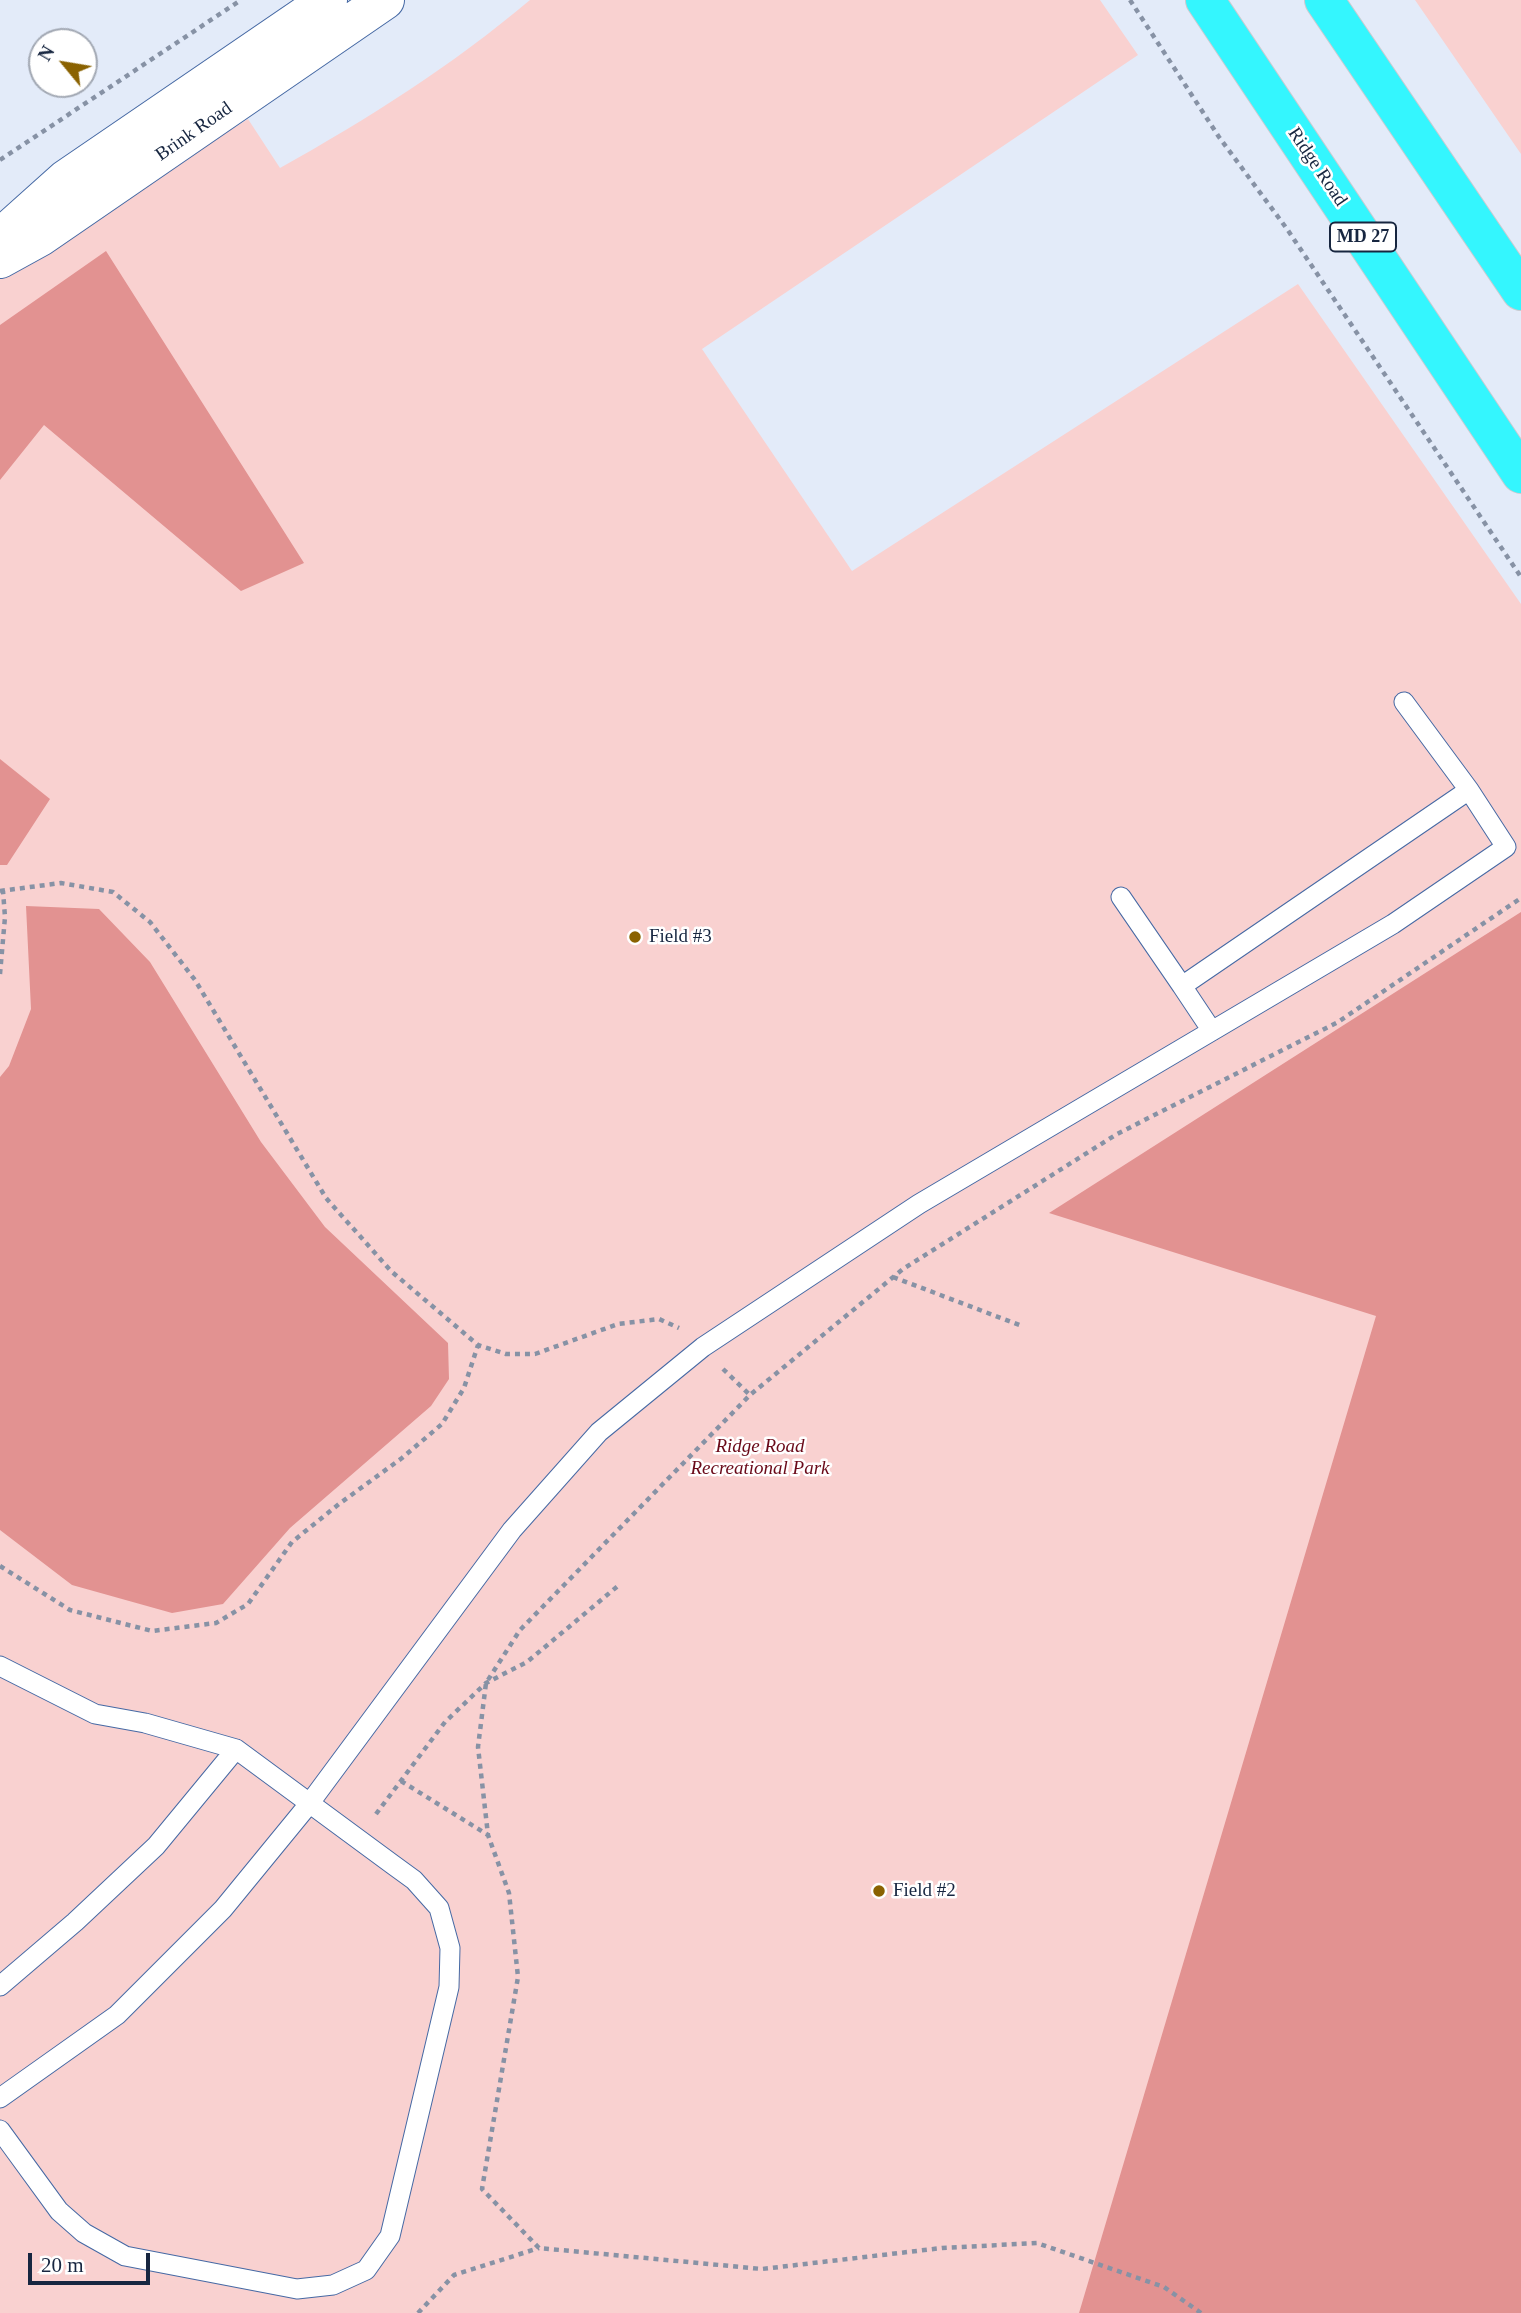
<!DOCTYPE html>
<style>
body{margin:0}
#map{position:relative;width:1521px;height:2313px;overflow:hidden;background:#e3ebf9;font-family:Georgia,serif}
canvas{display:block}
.north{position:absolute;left:28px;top:28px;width:70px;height:70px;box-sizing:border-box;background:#fff;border:2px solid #a2a8b3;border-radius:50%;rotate:300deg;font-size:19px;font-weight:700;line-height:28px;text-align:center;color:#172640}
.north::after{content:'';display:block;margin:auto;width:24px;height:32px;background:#8a6201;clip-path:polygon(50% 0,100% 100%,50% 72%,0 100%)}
.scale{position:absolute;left:28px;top:2253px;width:122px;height:32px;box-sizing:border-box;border:4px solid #172640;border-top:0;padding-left:9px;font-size:21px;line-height:24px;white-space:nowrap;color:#172640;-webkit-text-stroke:5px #fff;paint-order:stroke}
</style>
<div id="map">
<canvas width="1521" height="2313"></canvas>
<div class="north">N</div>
<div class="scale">20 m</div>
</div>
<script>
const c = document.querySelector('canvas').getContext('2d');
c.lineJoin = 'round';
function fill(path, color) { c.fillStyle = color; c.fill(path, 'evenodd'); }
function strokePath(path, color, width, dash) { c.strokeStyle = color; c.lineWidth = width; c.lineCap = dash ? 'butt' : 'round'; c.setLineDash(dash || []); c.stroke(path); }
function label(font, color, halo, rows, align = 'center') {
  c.font = font + ' Georgia,serif'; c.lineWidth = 5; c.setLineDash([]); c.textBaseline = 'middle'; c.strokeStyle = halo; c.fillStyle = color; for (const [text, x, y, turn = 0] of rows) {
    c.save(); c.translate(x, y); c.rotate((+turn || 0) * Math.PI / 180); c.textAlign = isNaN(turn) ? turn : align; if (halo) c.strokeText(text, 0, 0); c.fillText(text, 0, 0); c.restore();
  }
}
fill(new Path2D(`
 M530,0H1100L1138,55L702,349L852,571L1298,284L1521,604V2313H0V273L248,119L280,168C368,119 453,65 530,0Z
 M1415,0H1521V154Z`), '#f9d1d0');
fill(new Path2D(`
 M106,251L304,563L241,591L44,425L0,480V325Z
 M0,759L50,799L7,865H0Z
 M26,906L99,909L150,962L261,1142L325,1227L448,1343L449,1379L431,1406L290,1528L223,1604L172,1613L72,1585L0,1530V1077L9,1066L31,1009Z
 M1521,912V2313H1079L1376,1316L1049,1213Z`), '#e29291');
const service = new Path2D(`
 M1121,897L1182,986L1469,790
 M1182,986L1212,1031
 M0,1666L95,1714L145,1723L236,1749L392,1864L414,1880L439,1908L450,1948L449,1987L390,2236L366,2270L333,2285L297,2289L125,2256L84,2233L59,2211L0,2130
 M0,1986L75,1922L156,1846L236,1749
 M0,2098L117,2015L223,1909L309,1804L512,1530L599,1432L703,1347L919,1204L1393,924L1506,847L1469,790L1404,702`);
const secondary = new Path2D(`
 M0,238L66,179L328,0
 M0,259L40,237L385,0`);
const trunk = new Path2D(`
 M1205,0L1521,474
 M1324,0L1521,291`);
strokePath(service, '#4669a4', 21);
strokePath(secondary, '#4669a4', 40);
strokePath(trunk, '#c7cbd1', 40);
strokePath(new Path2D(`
 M1130,0L1219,137L1287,229L1521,577
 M0,160L241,0
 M0,891L61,883L113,892L150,922L195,980L326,1198L391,1271L478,1345L506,1354H535L618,1324L659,1319L679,1328
 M0,974L5,917L3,891
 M893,1277L1022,1326
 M723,1369L750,1395
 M0,1566L70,1610L152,1631L216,1623L248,1604L292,1542L339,1504L402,1458L442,1424L464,1388L478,1345
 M401,1781L488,1835
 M376,1814L445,1722L486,1683L527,1662L619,1585
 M418,2313L454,2275L539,2248
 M1201,2313L1164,2287L1037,2243L942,2248L762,2269L539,2248L482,2189L518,1977L509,1893L488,1835L478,1747L486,1683L520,1630L750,1395L903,1269L1117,1134L1338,1022L1521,898`), '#8792a5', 4.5, [5, 5]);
strokePath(service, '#fff', 19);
strokePath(secondary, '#fff', 38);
strokePath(trunk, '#34f6fe', 38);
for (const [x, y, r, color] of [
 [635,937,7,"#8a6201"],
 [879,1891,7,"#8a6201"]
]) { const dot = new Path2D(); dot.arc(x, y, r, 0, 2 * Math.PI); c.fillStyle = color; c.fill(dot); strokePath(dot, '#fff', 2.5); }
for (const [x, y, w] of [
 [1363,237,66]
]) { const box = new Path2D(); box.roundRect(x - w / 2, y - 14.5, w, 29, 5); c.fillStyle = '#fff'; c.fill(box); strokePath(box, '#172640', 2); }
label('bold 18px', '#172640', null, [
 ["MD 27",1363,237]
]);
label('19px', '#172640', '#fff', [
 ["Brink Road",194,132,-35],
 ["Ridge Road",1317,167,56]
]);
label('19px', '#172640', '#fff', [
 ["Field #3",649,937],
 ["Field #2",893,1891]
], 'left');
label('italic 19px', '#6a0a19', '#fff', [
 ["Ridge Road",760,1447],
 ["Recreational Park",760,1469]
]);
</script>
